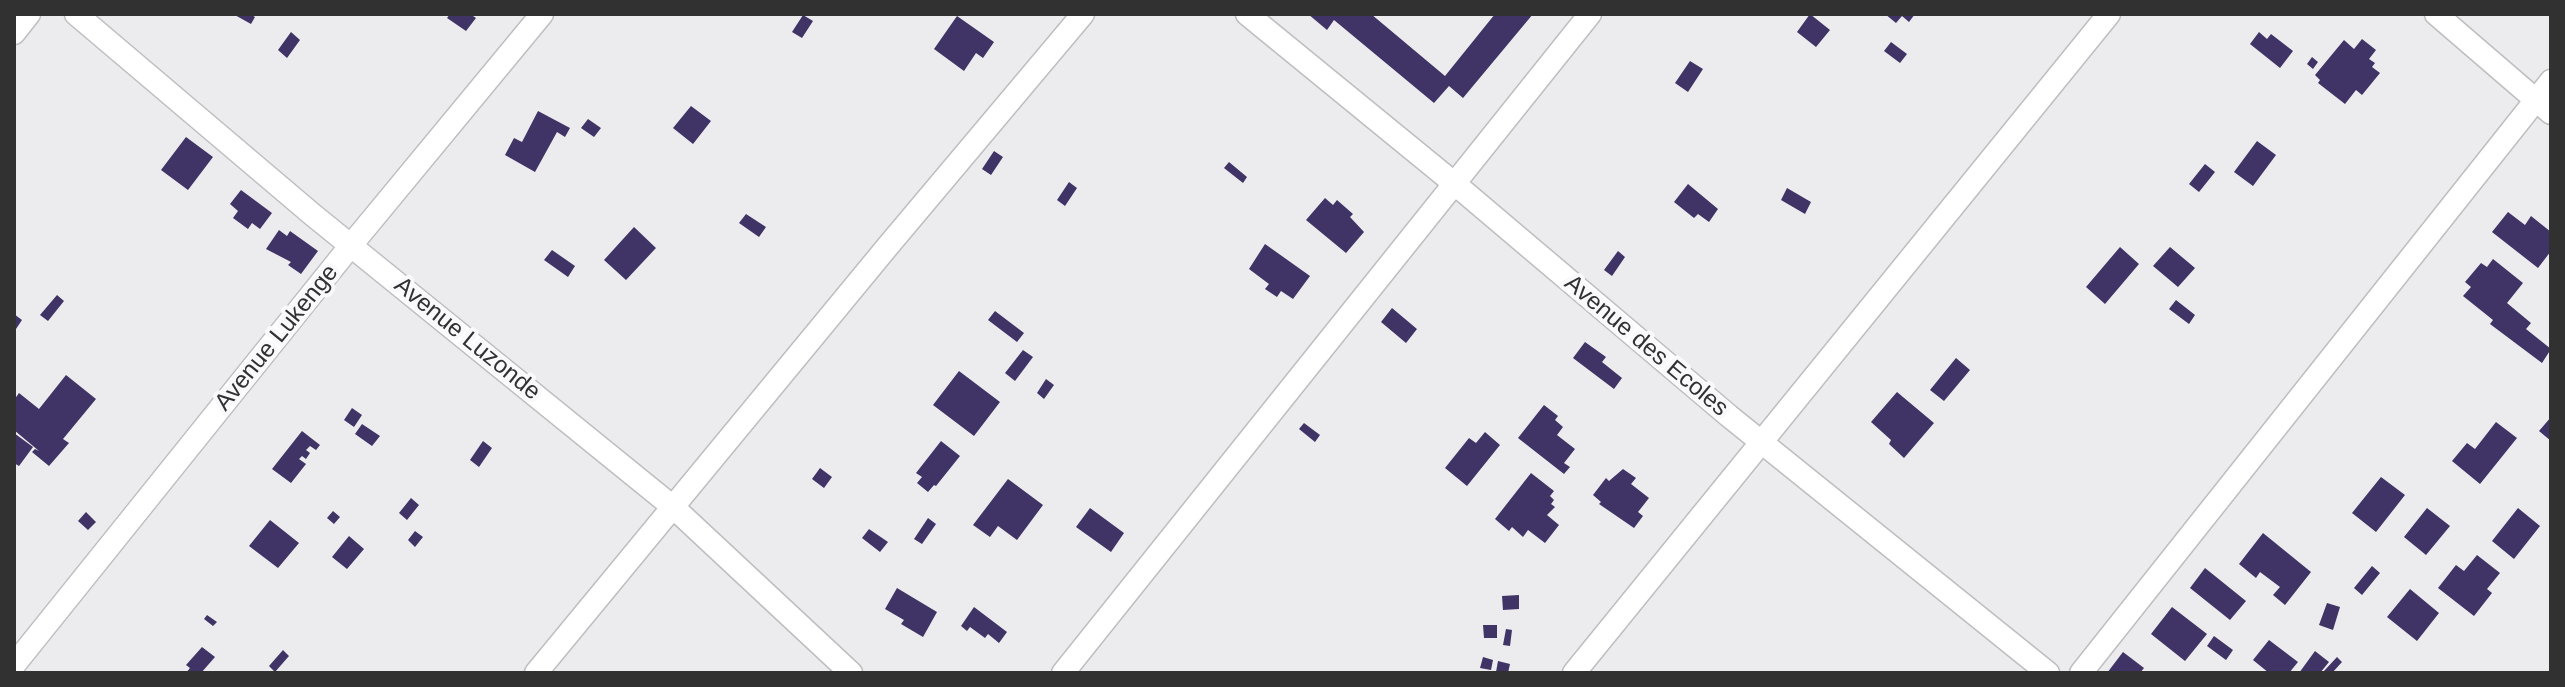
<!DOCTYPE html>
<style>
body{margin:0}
#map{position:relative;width:2565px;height:687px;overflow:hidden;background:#ecebee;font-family:Arial,sans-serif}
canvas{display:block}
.frame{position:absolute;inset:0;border:16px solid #313132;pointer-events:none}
</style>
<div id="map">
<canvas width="2565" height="687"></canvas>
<div class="frame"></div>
</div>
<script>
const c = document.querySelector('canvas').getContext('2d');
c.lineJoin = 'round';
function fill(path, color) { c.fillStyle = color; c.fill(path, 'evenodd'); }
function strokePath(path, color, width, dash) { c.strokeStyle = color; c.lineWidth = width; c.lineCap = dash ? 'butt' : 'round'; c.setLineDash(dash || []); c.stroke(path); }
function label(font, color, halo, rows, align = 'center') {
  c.font = font + ' Arial,sans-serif'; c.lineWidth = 8; c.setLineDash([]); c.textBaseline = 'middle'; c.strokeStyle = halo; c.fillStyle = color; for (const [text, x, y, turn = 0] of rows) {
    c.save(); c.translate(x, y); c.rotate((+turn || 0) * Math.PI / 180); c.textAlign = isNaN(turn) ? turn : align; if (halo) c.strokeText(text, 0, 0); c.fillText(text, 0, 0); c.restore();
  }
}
fill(new Path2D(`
 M233,14H250L255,17L251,24Z
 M450,14H470L476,18L466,31L447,18Z
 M1308,14H1371L1445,76L1495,14H1533L1463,98L1449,86L1434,103L1334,20L1327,30Z
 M1810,14L1830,30L1816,47L1797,32Z
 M1885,14H1915L1909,22L1902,16L1896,23Z
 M803,15L813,21L802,38L792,32Z
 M957,16L994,42L983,58L976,53L964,71L934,49Z
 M291,32L300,40L287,58L278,50Z
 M2259,32L2267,39L2271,34L2293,51L2280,68L2250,44Z
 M2362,39L2376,50L2369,59L2375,63L2372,67L2380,73L2362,95L2356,90L2345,104L2318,83L2320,80L2315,75L2344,40L2354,49Z
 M1891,42L1907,54L1900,63L1884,51Z
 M2312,57L2318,62L2313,69L2307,64Z
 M1690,61L1703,69L1688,92L1675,83Z
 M691,106L711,121L693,144L673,128Z
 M538,111L570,128L565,137L557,132L535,172L505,155L514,138L522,142Z
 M588,119L601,128L594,137L581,128Z
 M186,137L213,157L188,190L161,170Z
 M2257,141L2276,155L2253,186L2234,172Z
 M994,151L1003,157L991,175L982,169Z
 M1229,162L1247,177L1243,183L1224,168Z
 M2205,164L2215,172L2199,192L2189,184Z
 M1069,182L1077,188L1065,206L1057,200Z
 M1688,184L1718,209L1709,222L1698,214L1694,218L1674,202Z
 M1787,188L1811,202L1805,214L1781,200Z
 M241,190L272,213L260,229L252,223L248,229L233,218L238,211L230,204Z
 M1325,198L1333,205L1337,200L1353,214L1350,217L1364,232L1346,253L1306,220Z
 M2508,212L2525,225L2531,216L2551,232V251L2538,268L2492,232Z
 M746,214L766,227L759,237L739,223Z
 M634,227L656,248L626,280L604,260Z
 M279,230L287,236L290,231L318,251L301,274L288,265L291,262L266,249Z
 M1265,244L1310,276L1293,299L1281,291L1277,297L1265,289L1269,284L1249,269Z
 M2120,247L2139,264L2105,304L2086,287Z
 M2170,247L2195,268L2178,287L2153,266Z
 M552,250L575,266L568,277L544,260Z
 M1618,251L1625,257L1612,276L1604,270Z
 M2493,259L2523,283L2507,303L2531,323L2526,329L2551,349L2542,363L2490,324L2493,320L2463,296L2471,287L2465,282L2481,263L2487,267Z
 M57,295L64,301L48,321L40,315Z
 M2176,300L2195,315L2189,324L2169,309Z
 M1392,308L1417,329L1406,343L1381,322Z
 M995,311L1024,333L1017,342L988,320Z
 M14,314L22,320L14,332Z
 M1585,342L1606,357L1602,362L1622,378L1614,389L1573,358Z
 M1023,350L1033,357L1015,381L1005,373Z
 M1956,358L1970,370L1944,401L1930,390Z
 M959,371L1000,402L974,436L933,405Z
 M66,375L96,399L63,439L69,443L49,466L32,452L35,449L39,451L14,430V400L19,393L39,409Z
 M1046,379L1054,385L1044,399L1037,393Z
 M1897,392L1934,423L1904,458L1889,444L1891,440L1871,422Z
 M1544,405L1558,416L1555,420L1563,427L1557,435L1575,449L1564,463L1570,467L1564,474L1518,438Z
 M352,408L362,415L354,427L344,420Z
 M2551,417V441L2539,431Z
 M2496,422L2517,438L2480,484L2452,461L2467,443L2475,449Z
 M1304,423L1320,435L1315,442L1299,429Z
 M362,424L380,436L372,446L355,434Z
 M302,431L320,445L316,450L310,446L306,450L310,453L306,459L302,456L299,459L306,464L291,483L272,469Z
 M1485,432L1500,445L1467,486L1445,468L1469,438L1476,443Z
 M14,433L33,447L19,466L14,463Z
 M483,441L492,448L479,467L470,460Z
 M941,441L960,456L936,486L934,485L928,492L917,483L922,477L916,473Z
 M820,468L832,477L824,488L812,479Z
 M1623,469L1636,478L1631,484L1649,498L1638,512L1643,516L1634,528L1599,504L1601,502L1593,495L1606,478L1609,481Z
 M1531,473L1554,491L1550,496L1554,500L1551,504L1555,507L1547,515L1559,525L1545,543L1528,530L1523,537L1512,527L1509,531L1495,519Z
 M2381,477L2405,495L2376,532L2352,513Z
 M1008,479L1043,505L1017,540L998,526L990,537L973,525Z
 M411,498L419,505L407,520L399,513Z
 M1090,508L1124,533L1111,552L1076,527Z
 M2427,508L2450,526L2426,555L2404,537Z
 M2518,508L2540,526L2514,559L2492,541Z
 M333,511L340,517L334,524L327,518Z
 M86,512L96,522L88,530L78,521Z
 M928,518L936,524L922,544L914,539Z
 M270,520L299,543L278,568L249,546Z
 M869,529L888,542L880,552L862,538Z
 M415,531L423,537L415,547L408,540Z
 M2263,533L2311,572L2285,605L2273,595L2280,587L2260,572L2256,578L2239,564Z
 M349,536L364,549L347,569L332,557Z
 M2477,555L2500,573L2487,589L2492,593L2474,616L2438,588L2456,565L2464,571Z
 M2372,566L2380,573L2362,595L2354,588Z
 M2205,568L2246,601L2230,620L2190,588Z
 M897,588L937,612L923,637L901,624L904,620L885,609Z
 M2410,589L2439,613L2417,641L2387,617Z
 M1519,595V609L1503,610L1502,596Z
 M2327,603L2340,607L2333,630L2319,625Z
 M974,607L1007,632L999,643L988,634L985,638L970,627L967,631L961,626Z
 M2172,607L2207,634L2185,661L2151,634Z
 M207,615L217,622L213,626L204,619Z
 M1483,625H1497V638H1484Z
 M1506,629L1512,630L1510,646L1503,645Z
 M2214,636L2233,650L2226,660L2207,646Z
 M2269,640L2298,662L2289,673H2269L2253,660Z
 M202,647L215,657L201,673H186L190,668L186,665Z
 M283,650L289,656L275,672L269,666Z
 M2315,651L2329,662L2320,673H2299Z
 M2123,652L2144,668L2140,673H2107Z
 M1483,657L1493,660L1491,670L1480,668Z
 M2337,657L2342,662L2332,673H2326L2324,671Z
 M1498,661L1510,664L1508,673L1496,672Z`), '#403365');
const street = new Path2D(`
 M76,14L313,215L673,507L851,673
 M1247,14L1455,184L1729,416L2048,673
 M2436,14L2551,113
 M14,33L29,14
 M14,665L352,244L542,14
 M536,673L888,246L1083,14
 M1063,673L1590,14
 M1574,673L2109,14
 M2081,673L2551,81`);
strokePath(street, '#bebec1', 25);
strokePath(street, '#fff', 22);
label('24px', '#313132', '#f9f9fc', [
 ["Avenue Lukenge",277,338,-51],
 ["Avenue Luzonde",467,339,39],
 ["Avenue des Ecoles",1646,346,40]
]);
</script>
